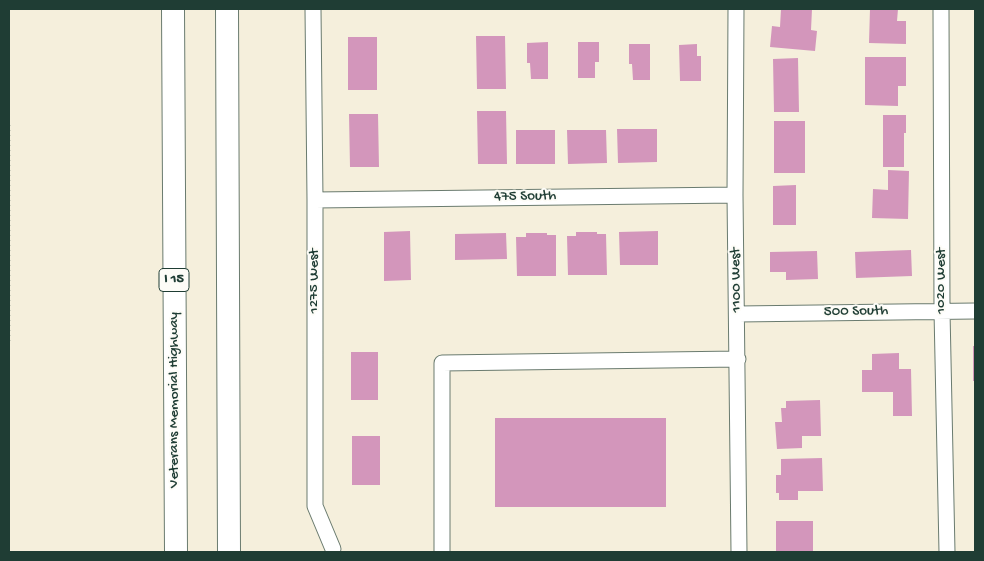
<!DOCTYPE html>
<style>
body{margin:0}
#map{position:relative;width:984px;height:561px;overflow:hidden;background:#f5efdc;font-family:"Gochi Hand",sans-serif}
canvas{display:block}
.frame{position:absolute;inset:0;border:10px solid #1f3d34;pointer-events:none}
</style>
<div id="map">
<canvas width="984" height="561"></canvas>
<div class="frame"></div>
</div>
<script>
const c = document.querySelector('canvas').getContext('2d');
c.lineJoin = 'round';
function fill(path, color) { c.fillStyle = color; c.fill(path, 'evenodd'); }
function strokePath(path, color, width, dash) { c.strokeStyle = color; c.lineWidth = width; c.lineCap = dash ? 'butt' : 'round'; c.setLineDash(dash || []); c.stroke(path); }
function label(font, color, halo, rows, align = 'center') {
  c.font = font + ' "Gochi Hand",sans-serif'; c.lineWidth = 4; c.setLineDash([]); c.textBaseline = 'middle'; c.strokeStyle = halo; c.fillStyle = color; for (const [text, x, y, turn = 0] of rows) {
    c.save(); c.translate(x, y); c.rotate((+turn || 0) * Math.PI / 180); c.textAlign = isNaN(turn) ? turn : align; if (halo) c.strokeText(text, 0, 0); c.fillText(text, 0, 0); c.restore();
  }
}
fill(new Path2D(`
 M781,9H812L811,30L817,31L815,51L770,47L772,26L780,27Z
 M870,9H898L897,21H906V44L869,43Z
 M476,36H505L506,89H477Z
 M348,37H377V90H348Z
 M548,42V79H531L530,63H527V43Z
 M578,42H599V62H595V78H578Z
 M629,44H650V80H633L632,64H629Z
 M697,44V56H701V81H680L679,45Z
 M865,57H906V86H898V106L865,105Z
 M798,58L799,112H774L773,59Z
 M477,111H506L507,164H478Z
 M349,114H378L379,167H350Z
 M883,115H906V133H904V167H883Z
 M774,121H805V173H774Z
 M617,129H657V162L618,163Z
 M516,130H555V164H516Z
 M567,130H606L607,163L568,164Z
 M888,170L909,171L908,219L872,218L873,189L888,190Z
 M796,185V225H773V186Z
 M410,231L411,280L384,281V232Z
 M658,231V265H620L619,232Z
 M576,232H597V234H606L607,275H568L567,236H576Z
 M506,233L507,259L455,260V234Z
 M526,233H547V235H556V276H517L516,237H526Z
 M911,250L912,276L856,278L855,252Z
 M817,251L818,279L786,280V272H770V252Z
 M973,346H975V381H973Z
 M351,352H378V400H351Z
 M899,353V369H911L912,416H893V392H862V370H872V354Z
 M820,400L821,436H802V448L777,449L775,422H782L781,408H786V401Z
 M495,418H666V507H495Z
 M352,436H380V485H352Z
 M822,458L823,491H798V500H779V493H776V475H781V459Z
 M776,521H813V552H776Z`), '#d396bb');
const minor = new Path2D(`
 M313,9L315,200V506L333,549
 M736,9L735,195L739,552
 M941,9L942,311L947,552
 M315,200L735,195
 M738,314L975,311
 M442,552V363L738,359`);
const highway = new Path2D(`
 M173,9L176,552
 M227,9L229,552`);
strokePath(minor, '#6a7b6f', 17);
strokePath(highway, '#6a7b6f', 24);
strokePath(new Path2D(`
 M9,125V344`), '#6a7b6f', 2.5, [1, 4]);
strokePath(minor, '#fff', 15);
strokePath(highway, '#fff', 22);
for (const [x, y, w] of [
 [174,280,30]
]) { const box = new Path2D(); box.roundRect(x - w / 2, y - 11.5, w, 23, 4); c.fillStyle = '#fdfcf7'; c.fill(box); strokePath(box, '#1f3d34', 1); }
label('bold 14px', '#1f3d34', null, [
 ["I 15",174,280]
]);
label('15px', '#1f3d34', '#fdfcf7', [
 ["475 South",525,197,-1],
 ["1100 West",737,280,-91],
 ["1275 West",315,281,-90],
 ["1020 West",942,281,-90],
 ["500 South",856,312,-1],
 ["Veterans Memorial Highway",175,400,-90]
]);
</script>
